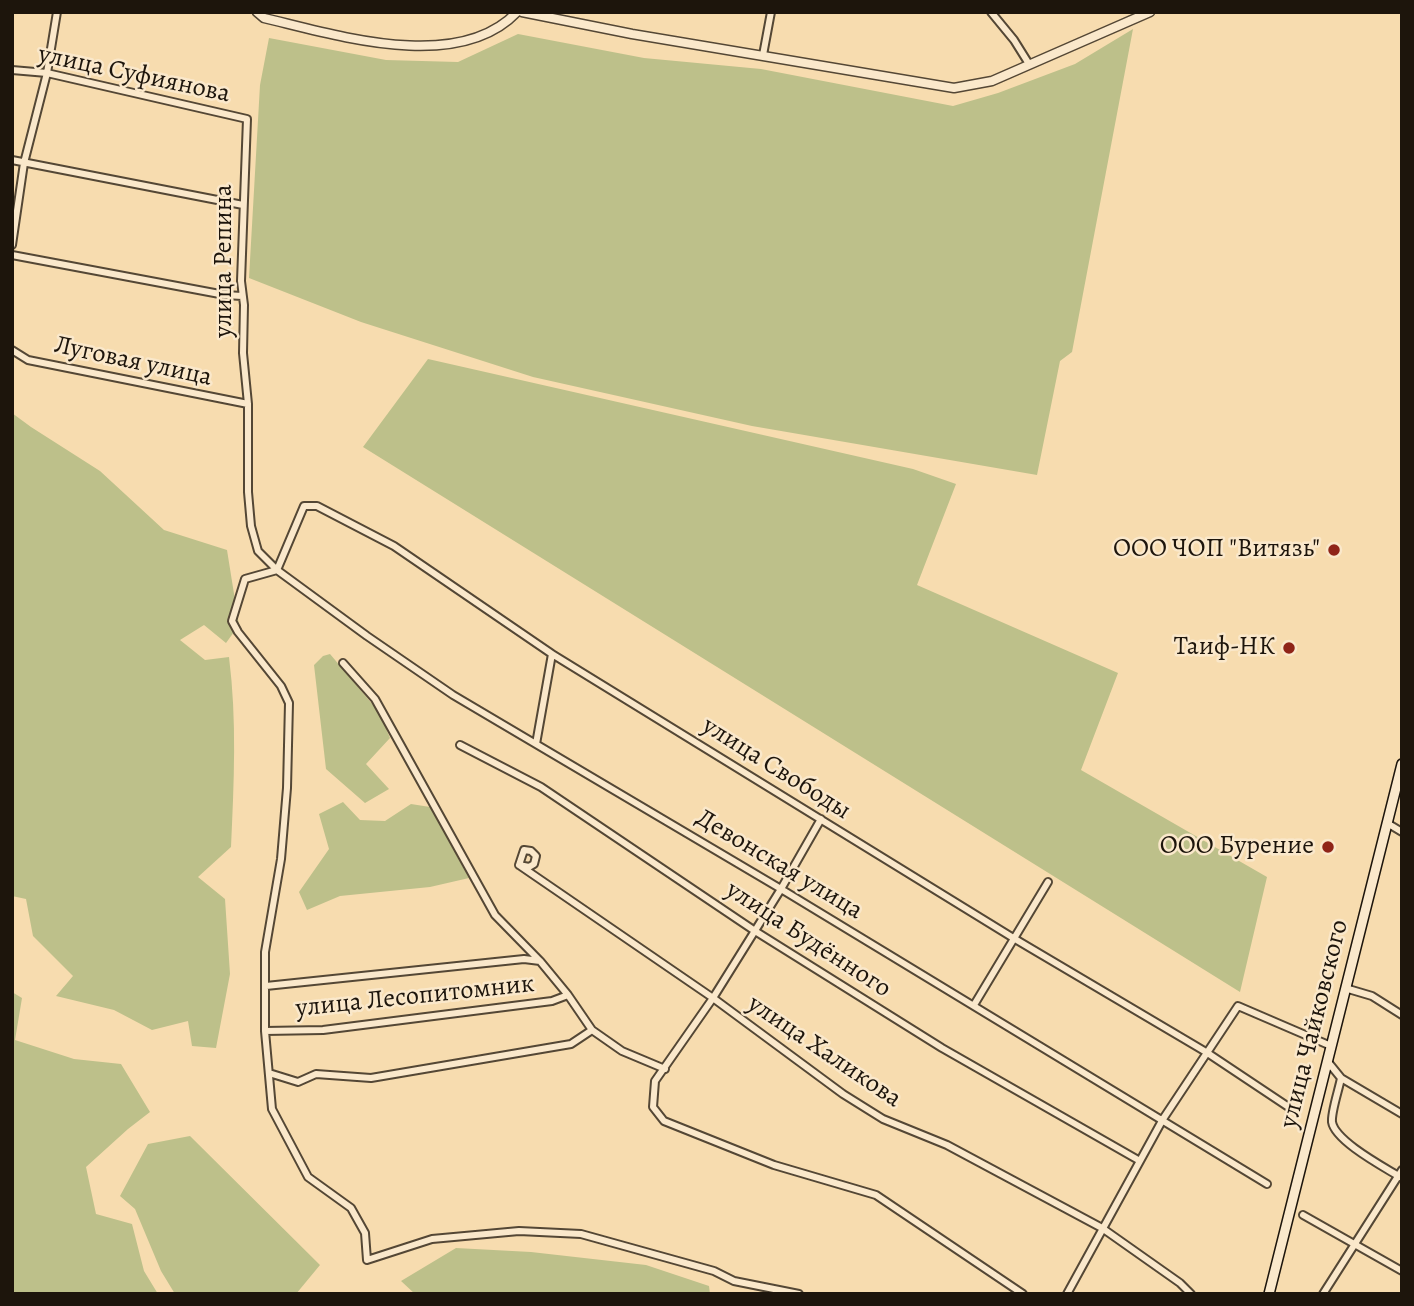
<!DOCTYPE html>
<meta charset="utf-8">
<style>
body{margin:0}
#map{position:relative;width:1414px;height:1306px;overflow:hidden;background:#f7dcaf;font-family:Alegreya,serif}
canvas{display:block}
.frame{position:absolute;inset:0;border:14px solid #1d150c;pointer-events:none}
</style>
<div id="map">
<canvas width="1414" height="1306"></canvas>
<div class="frame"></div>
</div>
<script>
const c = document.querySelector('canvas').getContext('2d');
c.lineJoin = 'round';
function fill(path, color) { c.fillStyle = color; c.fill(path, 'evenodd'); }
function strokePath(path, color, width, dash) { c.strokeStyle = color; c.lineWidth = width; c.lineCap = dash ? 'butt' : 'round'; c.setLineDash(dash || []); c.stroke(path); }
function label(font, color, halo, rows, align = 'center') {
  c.font = font + ' Alegreya,serif'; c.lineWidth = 5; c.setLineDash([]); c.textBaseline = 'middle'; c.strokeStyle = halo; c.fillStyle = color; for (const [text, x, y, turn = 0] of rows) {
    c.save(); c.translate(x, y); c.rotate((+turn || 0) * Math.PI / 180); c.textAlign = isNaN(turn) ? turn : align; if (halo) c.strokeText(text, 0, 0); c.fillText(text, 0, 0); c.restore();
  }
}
fill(new Path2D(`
 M1133,29L1072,352L1060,361L1037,475L752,426L533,377L361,322L249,278L260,85L269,38L386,60L458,62L518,34L644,58L761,69L953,106L998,93L1075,64Z
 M428,359L913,469L956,484L917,585L1118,673L1081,770L1267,877L1240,992L363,447Z
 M12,413L31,427L100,471L164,530L227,550L239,625L226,643L204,625L180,640L205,660L229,657C237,720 234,783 231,847L198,877L225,899L230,974L216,1048L192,1046L188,1021L152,1030L114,1010L56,996L73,976L33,936L26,899L12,896Z
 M330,654L379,712L390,738L366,764L389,789L365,803L326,769L314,665L323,656Z
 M343,802L360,820L385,821L411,804L430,807L469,878L430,887L340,896L307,910L299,892L329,849L319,814Z
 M12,992L22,998L15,1040L74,1059L121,1064L150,1112L128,1129L86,1167L96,1214L132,1224L144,1271L158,1294H12Z
 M190,1136L320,1265L296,1294H175L161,1271L135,1209L120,1196L148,1144Z
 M456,1248L531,1252L646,1265L709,1286L710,1294H415L401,1281Z`), '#bdc08a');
const minor = new Path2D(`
 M991,12L1014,40L1029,64
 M763,55L771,12
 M12,70L47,73L247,119L241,281L244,305L243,353L248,404V492L251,526L258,551L277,570L367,636L453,695L781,889L1267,1184
 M12,160L243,205
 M12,245L24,163L47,73L57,12
 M12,255L225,295L242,296
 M12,350L28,360L248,404
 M277,570L304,506H317L394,546L552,654L1015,939L1206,1052L1287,1106
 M277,570L245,579L232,621L238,632L281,686L289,703L287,788L281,859L265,952V1031L272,1109L308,1177L351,1208L365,1233L367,1260L432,1239L519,1231L581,1234L714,1271L734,1281L799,1294
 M343,663L375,699L495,915L540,961
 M536,744L552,654
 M460,745L541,787L755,931L942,1048L1140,1161
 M821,819L781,889L713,998L655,1081L653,1107L664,1121L774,1165L876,1195L1023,1294
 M1387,823L1402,832
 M524,850L531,851L536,856L534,864L529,867L519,865Z
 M519,865L713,998L843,1094L883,1119L947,1145L1102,1228L1180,1283L1191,1294
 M266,986L524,959L540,961L568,995L592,1030L622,1051L665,1069
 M1345,988L1372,996L1402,1015
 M974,1005L1048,882
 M265,1031L323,1030L552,1001L568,995
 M1328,1062L1341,1078L1402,1114
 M269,1073L298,1082L316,1074L371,1078L571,1044L592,1030
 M1341,1078C1339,1089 1331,1112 1332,1122C1335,1141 1384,1167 1400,1177
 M1303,1215L1402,1271
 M1067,1294L1163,1119L1238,1006L1331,1046
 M1323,1294L1402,1170`);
const tertiary = new Path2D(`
 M257,12L264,18C336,35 458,74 517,12
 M522,12L632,34L954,88L992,81L1150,12`);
const secondary = new Path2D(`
 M1269,1294L1402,764`);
strokePath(minor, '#544735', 10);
strokePath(tertiary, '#544735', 11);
strokePath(secondary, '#1d150c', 12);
strokePath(minor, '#fae8cb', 6);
strokePath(tertiary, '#fae8cb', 8);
strokePath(secondary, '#fae8cb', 9);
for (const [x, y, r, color] of [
 [1334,550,7,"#8f2418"],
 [1289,648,7,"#8f2418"],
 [1328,847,7,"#8f2418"]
]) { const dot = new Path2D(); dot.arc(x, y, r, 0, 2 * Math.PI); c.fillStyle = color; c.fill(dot); strokePath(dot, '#fae8cb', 2.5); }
label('26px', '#1d150c', '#fae8cb', [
 ["улица Суфиянова",134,75,12],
 ["улица Репина",225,261,-90],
 ["Луговая улица",133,362,12],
 ["улица Свободы",776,769,32],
 ["Девонская улица",779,865,31],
 ["улица Будённого",808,940,33],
 ["улица Лесопитомник",415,997,-6],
 ["улица Чайковского",1315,1024,-76],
 ["улица Халикова",824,1052,34]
]);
label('26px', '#1d150c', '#fae8cb', [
 ["ООО ЧОП \"Витязь\"",1320,550],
 ["Таиф-НК",1275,648],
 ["ООО Бурение",1314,847]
], 'right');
</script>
